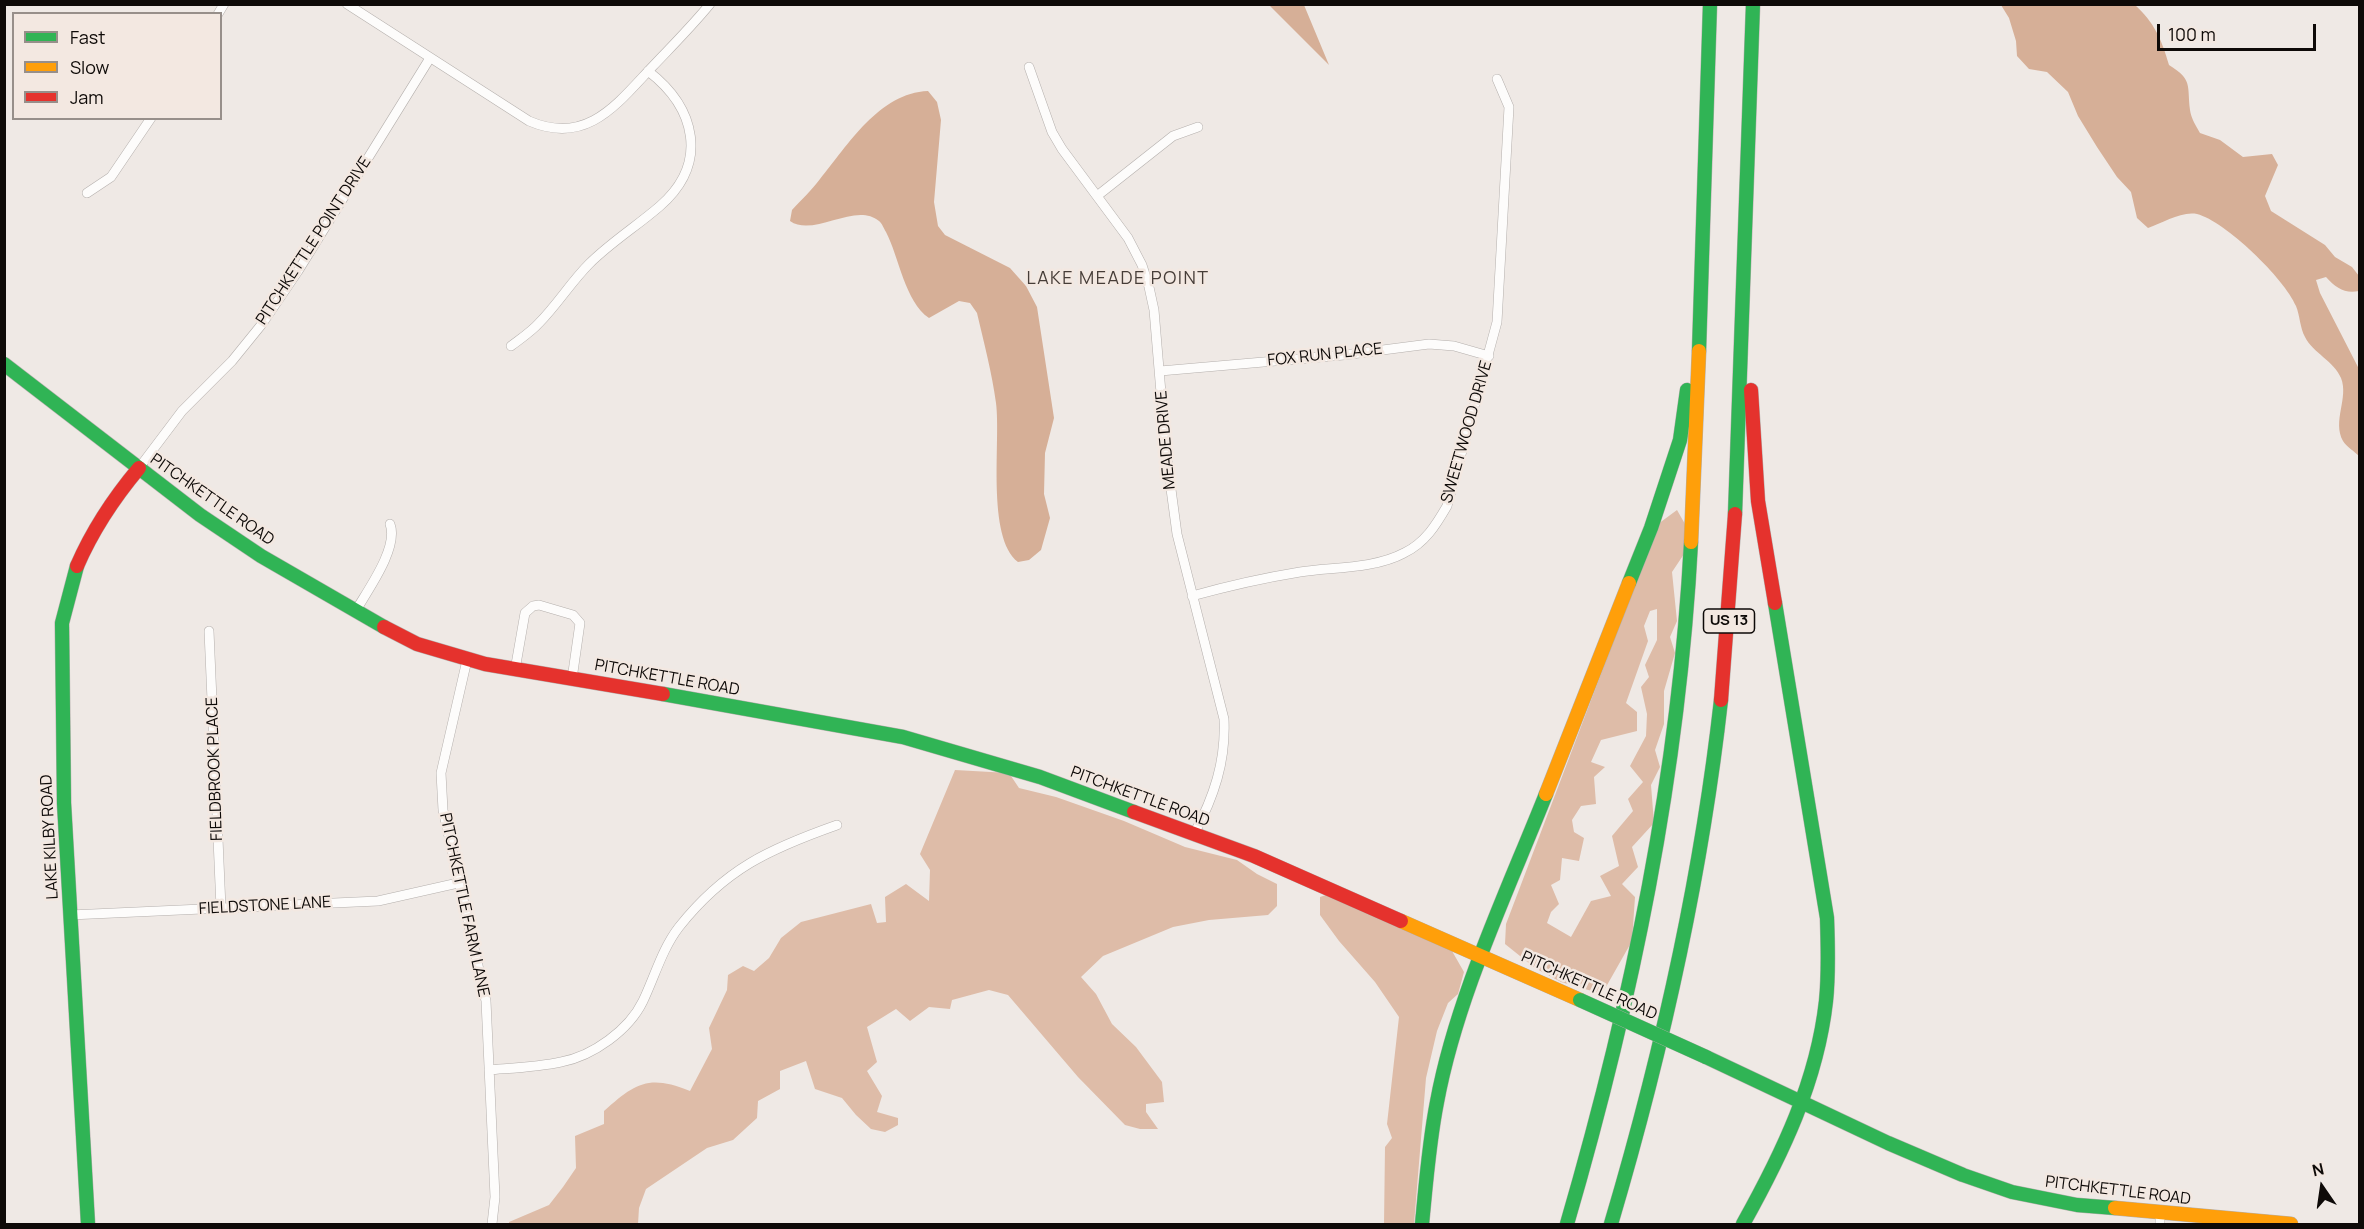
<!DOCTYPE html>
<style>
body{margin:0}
#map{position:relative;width:2364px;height:1229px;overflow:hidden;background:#efe9e5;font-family:Manrope,sans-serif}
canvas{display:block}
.frame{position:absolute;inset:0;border:6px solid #0e0a08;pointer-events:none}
.legend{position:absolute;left:12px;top:12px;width:210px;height:108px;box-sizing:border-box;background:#f3e8e1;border:2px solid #978f8a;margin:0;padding:8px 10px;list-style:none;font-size:18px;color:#0e0a08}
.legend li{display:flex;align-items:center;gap:12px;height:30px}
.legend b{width:30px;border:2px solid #978f8a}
.north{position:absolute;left:2292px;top:1157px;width:60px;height:60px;-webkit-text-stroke:4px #f3e8e1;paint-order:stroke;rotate:347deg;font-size:16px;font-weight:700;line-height:24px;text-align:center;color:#0e0a08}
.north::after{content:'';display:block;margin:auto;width:21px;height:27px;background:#0e0a08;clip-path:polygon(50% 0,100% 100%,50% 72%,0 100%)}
.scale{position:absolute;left:2157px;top:24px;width:159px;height:27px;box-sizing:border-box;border:3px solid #0e0a08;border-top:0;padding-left:8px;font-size:18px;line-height:21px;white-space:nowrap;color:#0e0a08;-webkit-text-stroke:4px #f3e8e1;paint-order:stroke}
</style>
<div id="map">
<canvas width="2364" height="1229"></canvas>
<div class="frame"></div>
<ul class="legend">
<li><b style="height:8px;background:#30b455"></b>Fast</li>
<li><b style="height:8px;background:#ff9f0a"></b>Slow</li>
<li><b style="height:8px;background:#e5322d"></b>Jam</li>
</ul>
<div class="north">N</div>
<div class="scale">100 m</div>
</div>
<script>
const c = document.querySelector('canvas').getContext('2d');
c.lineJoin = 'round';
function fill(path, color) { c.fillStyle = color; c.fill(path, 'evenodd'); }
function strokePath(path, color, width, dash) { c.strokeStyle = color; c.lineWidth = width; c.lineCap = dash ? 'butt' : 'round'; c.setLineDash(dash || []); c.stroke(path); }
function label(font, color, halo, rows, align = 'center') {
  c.font = font + ' Manrope,sans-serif'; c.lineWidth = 5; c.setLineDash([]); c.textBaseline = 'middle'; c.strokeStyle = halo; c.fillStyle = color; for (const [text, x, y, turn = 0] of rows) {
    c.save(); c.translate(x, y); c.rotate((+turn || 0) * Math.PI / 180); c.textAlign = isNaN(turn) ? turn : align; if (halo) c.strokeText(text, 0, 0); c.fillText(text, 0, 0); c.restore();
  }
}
fill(new Path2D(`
 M1677,510L1685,524L1684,554L1672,572L1677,621L1670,637L1675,653L1664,691V724L1655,750L1660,767L1651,785L1654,823L1632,847L1638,867L1622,884L1635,897L1632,941L1602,994L1561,982L1535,968L1505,944L1506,924L1658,524ZM1657,609V640L1645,665L1649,677L1641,687L1647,714L1646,736L1630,766L1643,782L1628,799L1633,811L1612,836L1619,866L1600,876L1611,896L1591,901L1571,937L1547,923L1551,912L1559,904L1551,885L1560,880L1562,858L1579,861L1584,838L1574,832L1572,820L1581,806L1596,804L1594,777L1605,767L1591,762L1601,740L1637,731V712L1626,703L1648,641L1644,626L1650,611Z
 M955,770L1009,773L1019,788L1056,797L1124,821L1185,847L1237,860L1257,874L1277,884V906L1268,915L1209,920L1173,927L1103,956L1081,977L1096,994L1112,1024L1136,1047L1162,1082L1164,1102L1146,1104V1112L1158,1129H1140L1125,1125L1078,1077L1008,995L989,990L952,1000L950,1009L929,1007L910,1021L896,1009L867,1027L877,1062L867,1071L882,1096L877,1112L898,1118V1125L885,1132L871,1129L856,1115L842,1098L815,1089L806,1061L780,1071V1089L758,1101L757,1118L733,1140L707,1148L646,1189L639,1208L638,1224H509V1222L549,1205L563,1187L576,1168L575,1136L604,1124V1111C635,1083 649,1074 690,1091L712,1049L709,1028L727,990L728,975L743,966L754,971L769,958L781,938L801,922L871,904L877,923L886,922L885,897L906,884L929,901L930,870L920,854Z
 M1329,894L1428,935L1452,951L1464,972L1458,994L1448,1003L1437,1031L1426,1078L1414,1224H1384L1385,1147L1392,1138L1387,1124L1399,1017L1375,982L1339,941L1320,915V897Z`), '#debca8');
fill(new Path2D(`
 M1269,5H1304L1329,65Z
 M2001,5H2135C2154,22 2162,40 2169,65C2193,80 2187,85 2190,110C2191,118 2196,126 2200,133L2220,140L2243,157L2272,154L2278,165L2265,196L2271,211L2325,245L2335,257L2352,267L2359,276V291C2345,294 2336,288 2326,277L2316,280L2320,293L2359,369V456C2355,452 2346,446 2343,441C2332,421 2349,398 2341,378C2334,361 2313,353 2305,337C2300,328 2300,316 2296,306C2285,279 2225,221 2197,214C2181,211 2163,223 2148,228L2137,218L2131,192L2117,177L2097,147L2078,116L2068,92L2047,72L2029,69L2017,56L2016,41L2009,18Z
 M928,91L937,102L941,120L934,202L938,226L945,235L1010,268L1026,286L1037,307L1054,418L1045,453L1044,494L1050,518L1041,550L1029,560L1018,562C986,537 1001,442 996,403C992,373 984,343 977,313L970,303L959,301L929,318C905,302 899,257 886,232C884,229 882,223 879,221C855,201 814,238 790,221L792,210C801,200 812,190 820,179C848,145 879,93 928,91Z`), '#d6af97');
const street = new Path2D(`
 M347,4L529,121C587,146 617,104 653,66C672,46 692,26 710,4
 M218,14L224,4
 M1029,67L1052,132L1062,149L1128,238L1142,265L1149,287L1154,310L1166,452L1177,534L1224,719C1226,761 1214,797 1194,834
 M87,193L111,177L151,118
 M1097,196L1173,136L1198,127
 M511,346C520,339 531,332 539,323C557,305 571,282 589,264C611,242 637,226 660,206C709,163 696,108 648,71
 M1160,371L1344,355L1429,344L1454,346L1489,356
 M139,468L182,411L232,361L262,324L298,271L430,58
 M1192,596C1228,586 1263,578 1300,572C1333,567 1374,569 1404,553C1425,543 1436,525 1447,506L1497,322L1509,107L1497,79
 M355,612C367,591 399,548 390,524
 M209,631L221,908
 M467,660L441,773L443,810L486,1001L495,1197L492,1224
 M515,670L525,613L533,606L539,605L573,615L580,623L572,679
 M70,915L378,901L458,883
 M489,1070C513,1068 538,1067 561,1062C593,1056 629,1030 643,1001C655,976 662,949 679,927C725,869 769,849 837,825
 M2160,1224V1213`);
const fast = new Path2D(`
 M1699,351L1710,4
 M4,364L200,515L261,556L384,627
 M1735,514L1753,4
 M77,566L62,623L64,803L88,1224
 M1629,583L1651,528L1680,440L1687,390
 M663,694L903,737L1040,777L1134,812
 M1706,1057L1888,1143L1963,1175L2012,1192L2077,1205L2115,1208
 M1422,1224C1426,1183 1429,1142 1437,1102C1456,999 1507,892 1546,794
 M1567,1224C1632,1001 1679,774 1691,542
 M1611,1224C1662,1052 1701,879 1721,700
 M1743,1224C1782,1154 1817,1082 1826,1001C1829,973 1828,946 1827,918L1775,603`);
const slow = new Path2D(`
 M1691,542L1699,351
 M1546,794L1629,583
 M1401,921L1580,1000
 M2115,1208L2291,1224`);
const jam = new Path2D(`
 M1751,390L1758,501L1775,603
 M77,566C93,529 113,499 139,468
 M384,627L417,644L485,664L663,694
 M1721,700L1735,514
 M1134,812L1254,856L1401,921`);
strokePath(street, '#b4afac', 10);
strokePath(fast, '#b4afac', 15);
strokePath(slow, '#b4afac', 15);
strokePath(jam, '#b4afac', 15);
strokePath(street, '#fdfcfb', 9);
strokePath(fast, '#30b455', 14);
strokePath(slow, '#ff9f0a', 14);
strokePath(jam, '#e5322d', 14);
const fastBridge = new Path2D(`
 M1580,1000L1706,1057`);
strokePath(fastBridge, '#b4afac', 15, []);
strokePath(fastBridge, '#30b455', 14);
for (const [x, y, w] of [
 [1729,621,51]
]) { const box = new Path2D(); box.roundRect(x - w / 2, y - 12, w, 24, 4.5); c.fillStyle = '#f3e8e1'; c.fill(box); strokePath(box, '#0e0a08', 1.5); }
label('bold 15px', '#0e0a08', null, [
 ["US 13",1729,621]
]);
label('16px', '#0e0a08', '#f3e8e1', [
 ["PITCHKETTLE POINT DRIVE",314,241,-57],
 ["FOX RUN PLACE",1325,355,-6],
 ["SWEETWOOD DRIVE",1467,432,-74],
 ["MEADE DRIVE",1166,440,-95],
 ["PITCHKETTLE ROAD",212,500,35],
 ["PITCHKETTLE ROAD",667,678,10],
 ["FIELDBROOK PLACE",215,769,-92],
 ["PITCHKETTLE ROAD",1140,797,20],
 ["LAKE KILBY ROAD",50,837,-93],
 ["PITCHKETTLE FARM LANE",464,905,78],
 ["FIELDSTONE LANE",265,906,-3],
 ["PITCHKETTLE ROAD",1589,986,24],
 ["PITCHKETTLE ROAD",2118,1191,7]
]);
c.letterSpacing = '1.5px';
label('18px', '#463d38', '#f3e8e1', [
 ["LAKE MEADE POINT",1118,279]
]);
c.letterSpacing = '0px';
</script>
